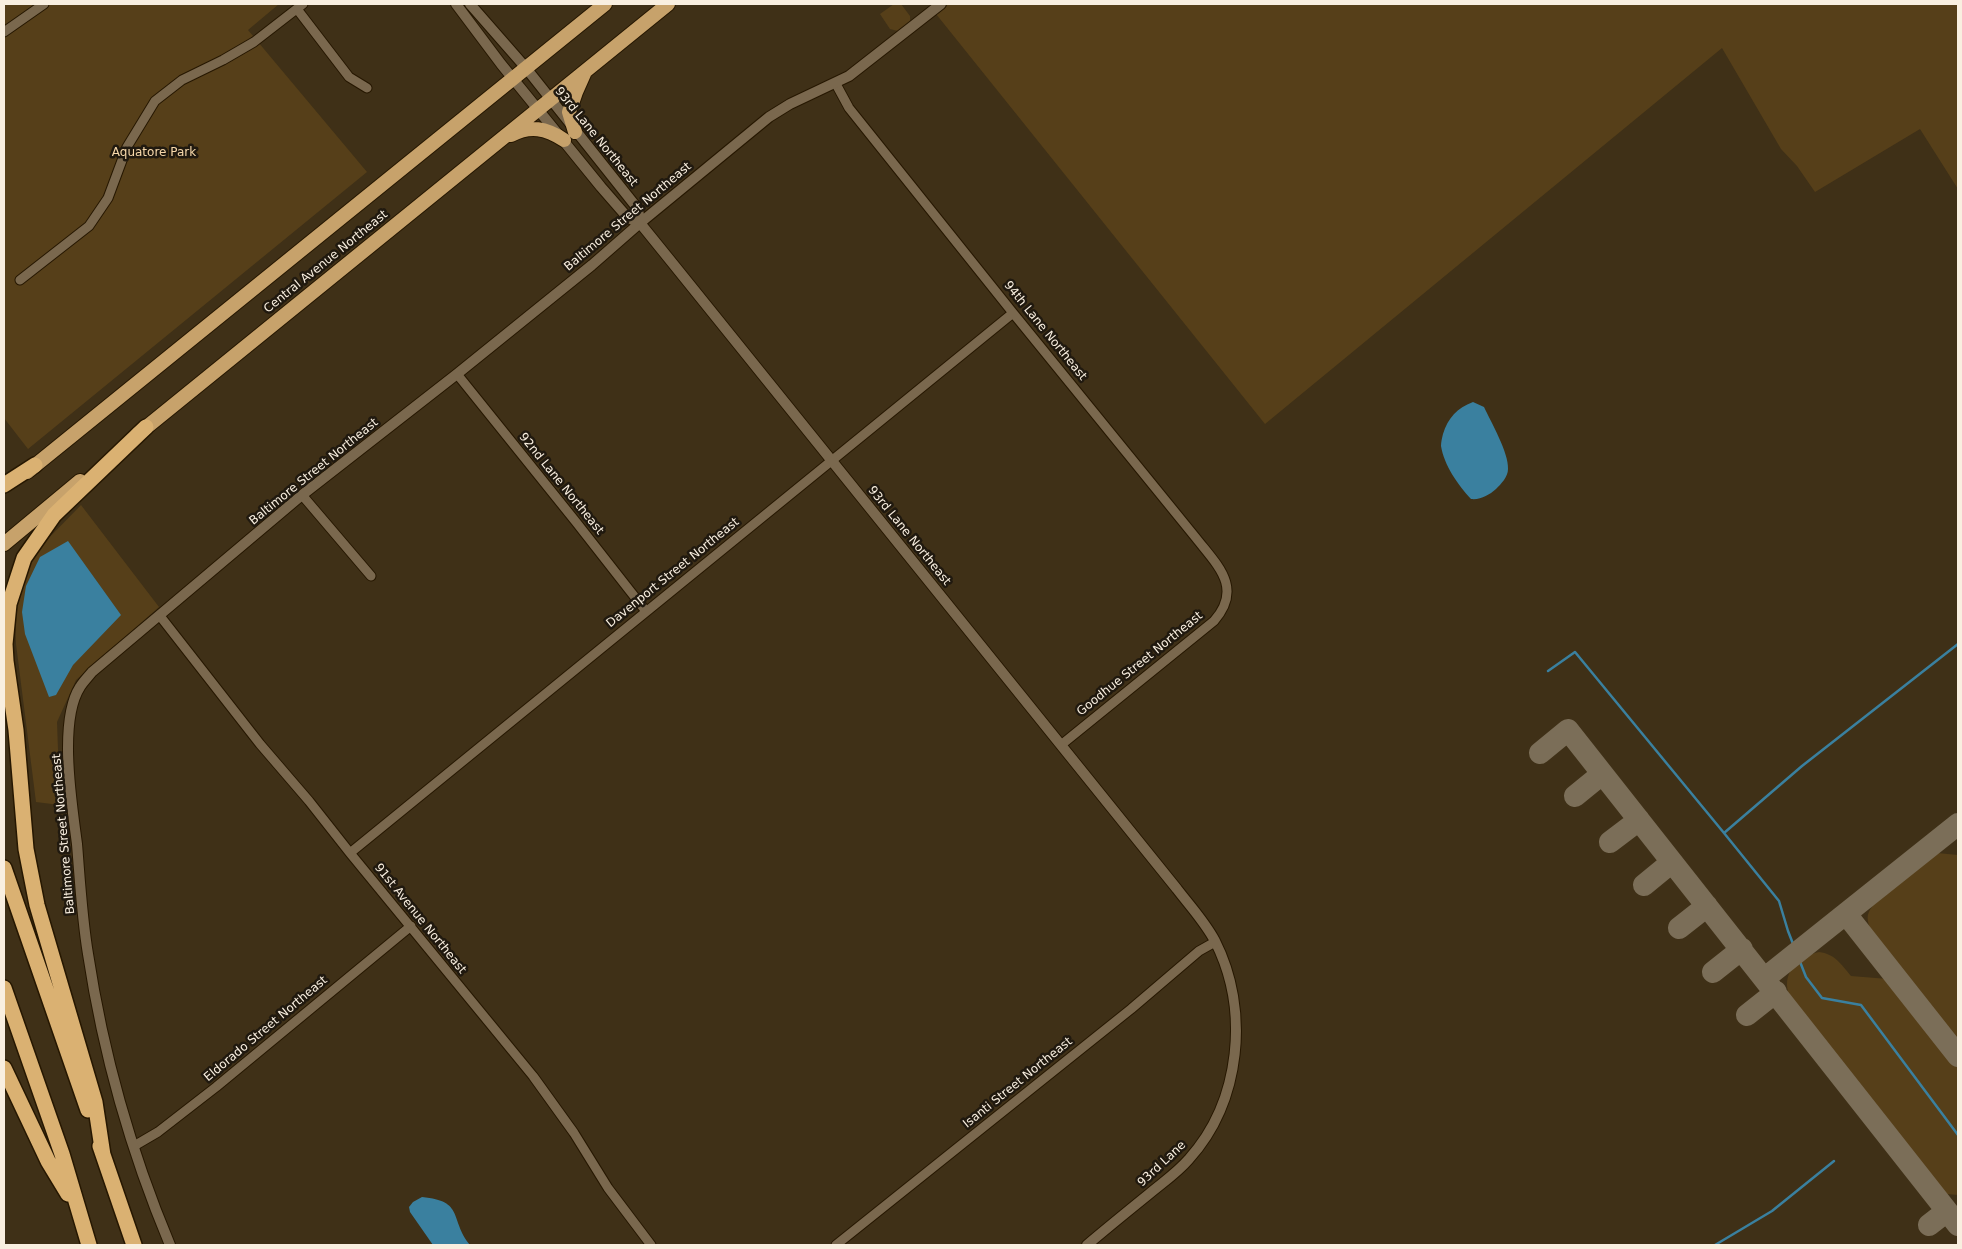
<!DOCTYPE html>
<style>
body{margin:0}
#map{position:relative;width:1962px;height:1249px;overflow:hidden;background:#3f3017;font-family:"DejaVu Sans",sans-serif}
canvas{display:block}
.frame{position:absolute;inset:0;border:5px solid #f9efe0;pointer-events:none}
</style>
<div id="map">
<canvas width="1962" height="1249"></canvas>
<div class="frame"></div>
</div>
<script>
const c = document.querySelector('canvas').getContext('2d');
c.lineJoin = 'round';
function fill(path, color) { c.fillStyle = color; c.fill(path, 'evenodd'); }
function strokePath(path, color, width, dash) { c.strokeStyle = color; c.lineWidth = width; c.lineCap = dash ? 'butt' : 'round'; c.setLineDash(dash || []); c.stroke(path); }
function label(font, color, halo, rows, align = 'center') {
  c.font = font + ' "DejaVu Sans",sans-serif'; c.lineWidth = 5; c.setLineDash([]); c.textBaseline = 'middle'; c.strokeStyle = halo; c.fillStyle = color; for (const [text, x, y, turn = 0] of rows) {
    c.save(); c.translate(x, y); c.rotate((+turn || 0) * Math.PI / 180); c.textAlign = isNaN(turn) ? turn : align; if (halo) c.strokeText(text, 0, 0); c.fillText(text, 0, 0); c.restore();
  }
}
fill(new Path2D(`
 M4,4H279L248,30L367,172L28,449L4,418Z
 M894,4H901L910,16V23L898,31L890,29L880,14Z
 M928,4H1958V189L1920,129L1815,192L1797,166L1781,149L1722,48L1265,424Z
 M81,505L159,607L76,680L57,722L60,805L36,802L16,644L15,608L25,574L38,549Z
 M1937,853L1958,855V1041L1870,928C1866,917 1867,913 1874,904Z
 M1819,952C1835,954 1841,964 1851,976L1888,979L1958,1068V1195L1947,1194L1939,1187L1790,997C1780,974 1797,957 1819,952Z`), '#563f19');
fill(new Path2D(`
 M1473,402L1484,407C1491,422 1509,453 1508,469C1508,477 1501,484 1496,489C1489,495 1481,500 1471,499C1458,485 1444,465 1441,446C1441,442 1442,438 1443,434C1448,418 1457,408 1473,402Z
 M68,541L121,615L73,665L56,695L49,697L25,634L22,612L26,586L40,557Z
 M422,1197C465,1201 449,1219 470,1245H433L410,1212L409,1207L413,1202Z`), '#3a809f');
strokePath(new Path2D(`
 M1958,644L1802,766L1724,833L1779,901L1788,931L1806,977L1822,998L1861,1005L1958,1135
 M1548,671L1575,652L1724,833
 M1715,1245L1772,1211L1834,1161`), '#3a809f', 2.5);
strokePath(new Path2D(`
 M1540,753L1568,730L1958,1225
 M1575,796L1602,774
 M1610,842L1639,820
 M1644,885L1672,862
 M1846,914L1958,1056
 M1679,928L1707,906
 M1713,972L1742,949
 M1765,978L1958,824
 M1747,1015L1776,992
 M1929,1225L1947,1211`), '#7b6e58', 22);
const minor = new Path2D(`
 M297,9L349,77L367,88
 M4,32L44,4
 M836,84L849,108L1013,313L1196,538C1218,566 1243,588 1214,621L1061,745
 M20,280L89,226L108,198L127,147L155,101L182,80L223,60L254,42L303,4
 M457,374L576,522L645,610
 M302,495L371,576
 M160,616L260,744L309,801L350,853L533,1076L574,1133L608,1188L651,1245
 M350,853L1013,313
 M134,1146L158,1132L216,1087L411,926
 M836,1245L1131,1009L1199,951L1215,942`);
const tertiary = new Path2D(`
 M456,4L501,64L601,187L628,218L640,223L674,265L1177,889C1190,906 1205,922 1215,941C1250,1010 1241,1101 1189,1159C1177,1173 1162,1183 1149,1194C1128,1211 1107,1228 1087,1245
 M470,4L526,68L638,209L640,223
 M170,1245C131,1152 103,1053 88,954C82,918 80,881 77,844C72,805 58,721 80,687C83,682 88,677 92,672L302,495L457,374L592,265L640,223L769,117L790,104L849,76L941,4`);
const trunk = new Path2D(`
 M575,132L569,112L576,92L584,74
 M511,135C530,125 546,128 564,140
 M138,434L668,4
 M27,472L605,4
 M4,544L80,481`);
const motorway = new Path2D(`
 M4,485L35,465
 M4,868L88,1110
 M4,988L62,1154L89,1245
 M4,1068L48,1161L68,1194
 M100,1146L134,1245
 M103,1155L95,1102L37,905L26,849L16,730L6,661L5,644L9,604L24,558L54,515L146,427`);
strokePath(minor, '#261701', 11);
strokePath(tertiary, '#261701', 12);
strokePath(trunk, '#261701', 16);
strokePath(motorway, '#261701', 18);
strokePath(minor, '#7a684e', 9);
strokePath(tertiary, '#7a684e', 10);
strokePath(trunk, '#c7a26b', 14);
strokePath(motorway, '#dab172', 15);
label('12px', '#f9efe0', '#20190f', [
 ["93rd Lane Northeast",596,137,51],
 ["Baltimore Street Northeast",628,217,-40],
 ["Central Avenue Northeast",326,262,-39],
 ["94th Lane Northeast",1045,331,51],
 ["Baltimore Street Northeast",314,472,-39],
 ["92nd Lane Northeast",561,484,51],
 ["93rd Lane Northeast",909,536,51],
 ["Davenport Street Northeast",673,573,-39],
 ["Goodhue Street Northeast",1140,664,-39],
 ["Baltimore Street Northeast",64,834,-95],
 ["91st Avenue Northeast",420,919,51],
 ["Eldorado Street Northeast",266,1029,-40],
 ["Isanti Street Northeast",1018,1083,-39],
 ["93rd Lane",1162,1164,-43]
]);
label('12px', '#f7d8aa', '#20190f', [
 ["Aquatore Park",154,153]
]);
</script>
